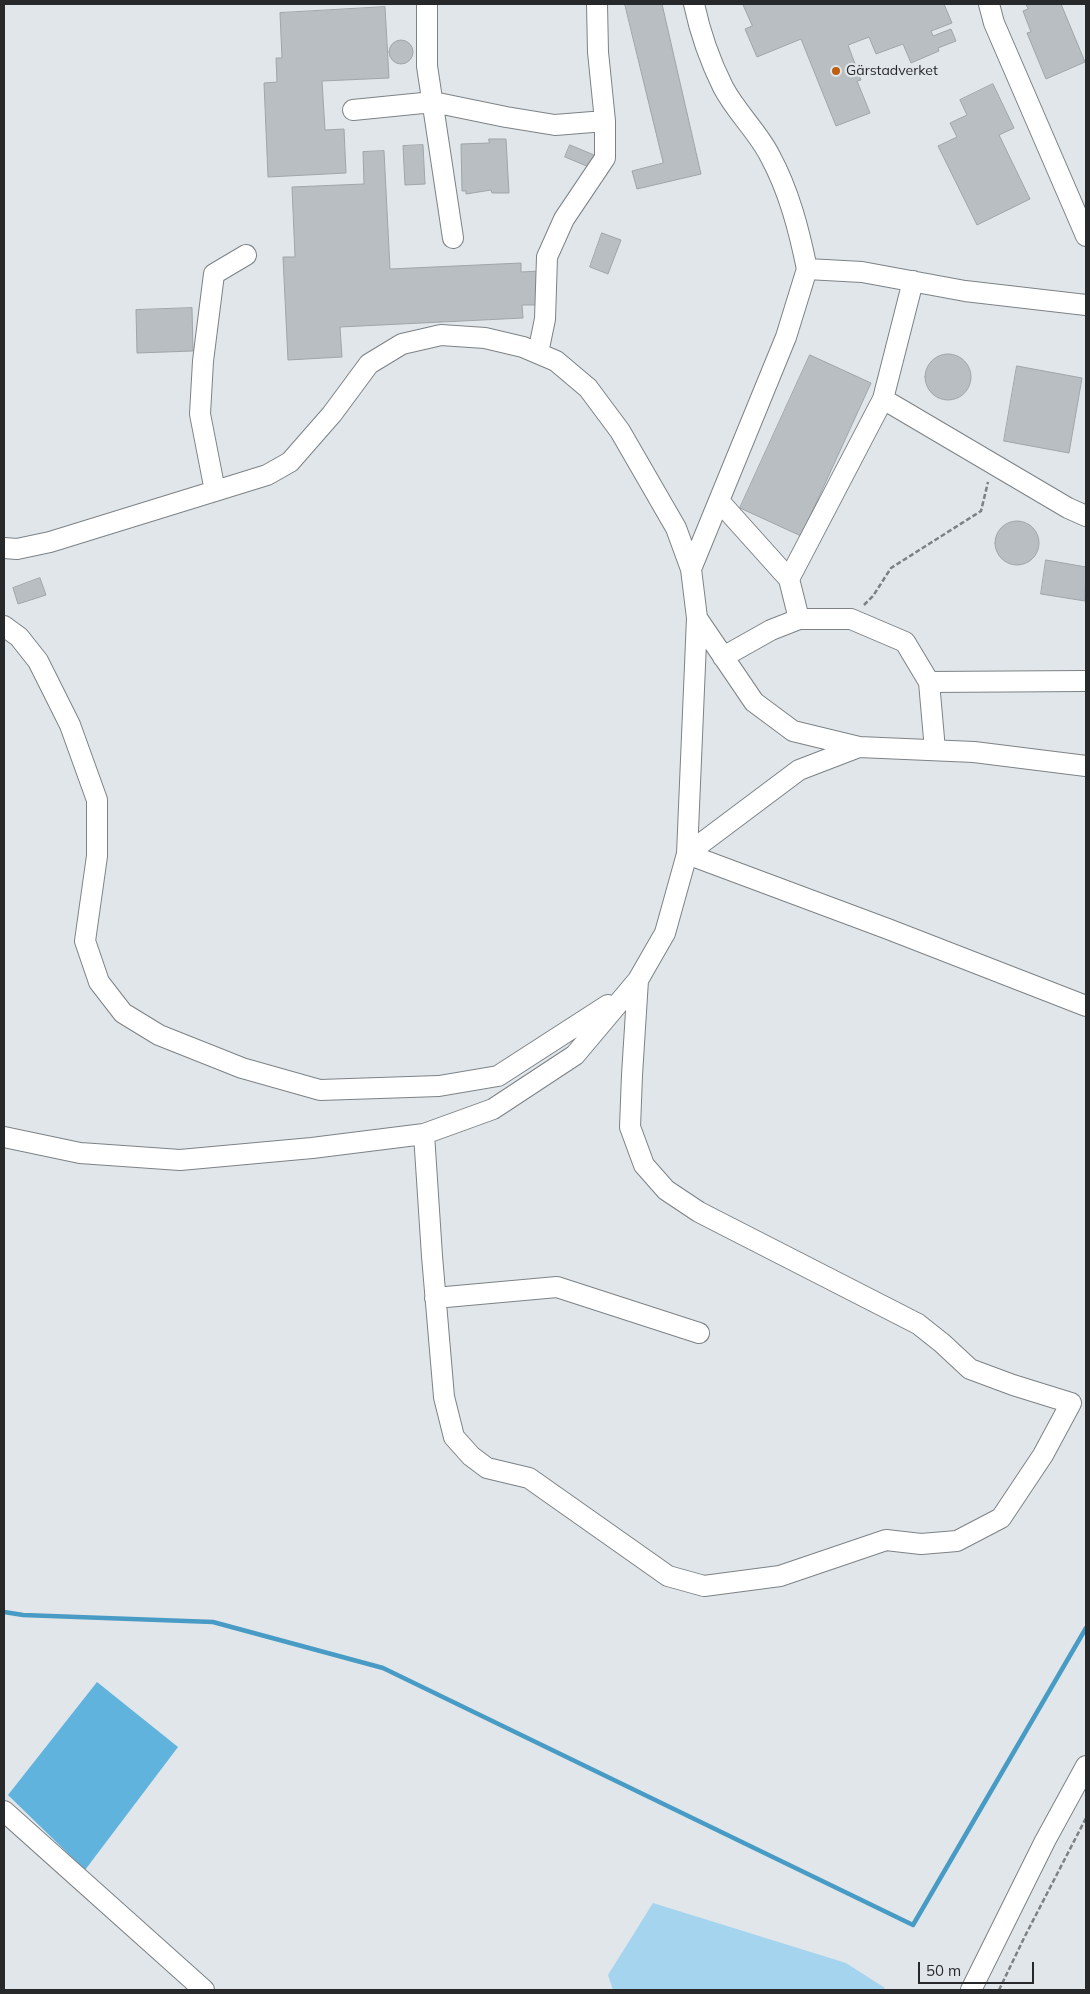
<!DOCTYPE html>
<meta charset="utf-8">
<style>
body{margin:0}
#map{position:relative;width:1090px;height:1994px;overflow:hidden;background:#e0e6ea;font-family:Mulish,sans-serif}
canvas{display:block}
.frame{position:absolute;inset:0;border:5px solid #26282a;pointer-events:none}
.scale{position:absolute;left:918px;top:1962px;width:116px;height:22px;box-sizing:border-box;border:2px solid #26282a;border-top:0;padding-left:6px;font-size:15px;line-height:18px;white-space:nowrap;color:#26282a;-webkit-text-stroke:4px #e0e6ea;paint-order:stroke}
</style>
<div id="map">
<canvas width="1090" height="1994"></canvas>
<div class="frame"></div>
<div class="scale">50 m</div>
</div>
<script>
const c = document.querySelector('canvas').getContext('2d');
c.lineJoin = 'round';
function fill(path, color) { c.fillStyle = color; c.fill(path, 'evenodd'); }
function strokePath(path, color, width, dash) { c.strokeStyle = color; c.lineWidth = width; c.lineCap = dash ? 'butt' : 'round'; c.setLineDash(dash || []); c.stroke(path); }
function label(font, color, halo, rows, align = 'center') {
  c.font = font + ' Mulish,sans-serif'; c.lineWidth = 4.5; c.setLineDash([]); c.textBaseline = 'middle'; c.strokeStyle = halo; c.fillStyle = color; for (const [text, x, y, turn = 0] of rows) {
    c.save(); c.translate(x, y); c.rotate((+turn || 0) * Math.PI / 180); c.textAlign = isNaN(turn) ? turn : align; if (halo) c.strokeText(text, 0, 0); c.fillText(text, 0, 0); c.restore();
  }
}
fill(new Path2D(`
 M653,1903L846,1963L885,1988L884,1990H613L608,1975Z`), '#a5d4ef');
fill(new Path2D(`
 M97,1682L178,1747L85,1870L8,1795Z`), '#60b3dd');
strokePath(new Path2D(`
 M4,1612L23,1615L213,1622L383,1668L913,1925L1086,1628`), '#489bc4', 4.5);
const building = new Path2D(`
 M625,4H662L701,174L637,189L632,171L663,163Z
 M743,4H944L952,23L931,31L933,36L951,29L956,41L938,48L939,51L911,63L903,44L876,54L869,37L848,45L861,80L857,81L870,113L836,126L801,39L757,57L745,29L752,26Z
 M1026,4H1061L1085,62L1046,79L1027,33L1031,32L1023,11L1028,9Z
 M385,7L389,78L322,81L325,130L344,129L346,173L268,177L264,83L277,82L276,58H282L280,13Z
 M389 52a12 12 0 1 1 24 0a12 12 0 1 1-24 0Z
 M993,84L1014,128L999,135L1030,199L977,225L938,146L957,137L950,123L967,115L960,100Z
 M489,139H506L509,193H492L491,190L466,194V191H462L461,144L489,143Z
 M423,145L425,184L405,185L403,146Z
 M570,145L594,155L589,167L565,157Z
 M384,151L390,269L521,263V272L539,271L540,305H522L523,318L340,327L342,357L288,360L283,257H295L292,187L364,184L363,152Z
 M602,233L621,240L608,274L590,267Z
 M192,308L193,351L137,353L136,310Z
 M925 377a23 23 0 1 1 46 0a23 23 0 1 1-46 0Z
 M810,355L871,383L801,536L740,508Z
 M1017,366L1082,378L1069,453L1004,441Z
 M995 543a22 22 0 1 1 44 0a22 22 0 1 1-44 0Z
 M1046,560L1086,567L1085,601L1041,594Z
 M40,578L46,595L18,604L13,588Z`);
fill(building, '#b8bec1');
strokePath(building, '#9fa5a8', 1);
const minor = new Path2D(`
 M427,4V66L453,238
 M597,4L598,52L605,121
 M694,4C700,32 710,61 723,87C736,112 758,132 770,156C789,191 799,230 807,269L862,272L965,291L1086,305
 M989,4L994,23L1086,236
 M353,110L433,102L506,117L555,125L605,121V158L564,219L547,257L545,319L538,353
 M913,281L883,399L1068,508L1086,516
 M215,491L200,414L203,361L214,274L246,255
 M719,501L789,579
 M4,548L17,549L50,542L267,475L290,462L332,414L369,364L402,344L441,335L485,338L523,347L556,361L588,388L620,431L676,528L691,569L697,618L687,854L665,933L638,980L575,1055L493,1109L424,1134L312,1148L180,1160L80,1153L4,1137
 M691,569L786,337L807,269
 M697,618L754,702L793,731L859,747
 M799,619L789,579L883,399
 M4,626L19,637L38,661L70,725L97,800V856L85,941L99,982L123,1013L159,1035L242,1068L320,1090L439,1086L498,1076L608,1005
 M723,657L771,630L799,619H851L905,642L929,682L935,750
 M929,682L1086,681
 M687,854L799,770L859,747L974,752L1086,766
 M687,854L888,929L1086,1006
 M424,1134L432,1256L444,1397L454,1437L471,1456L487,1468L529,1478L668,1576L704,1586L780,1576L886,1540L921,1544L957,1541L1001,1518L1043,1455L1071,1403L1013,1385L970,1369L942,1343L918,1324L699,1212L666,1190L644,1165L630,1127L632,1075L638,980
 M435,1298L557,1287L699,1333
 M4,1811L204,1990
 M971,1990L1045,1841L1086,1766`);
strokePath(minor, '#7c8285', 22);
strokePath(new Path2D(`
 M864,605L873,596L891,568L981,511L988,482
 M999,1990L1024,1938L1086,1818`), '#7e8184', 2.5, [5, 2.5]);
strokePath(minor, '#fff', 20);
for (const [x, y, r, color] of [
 [836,71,5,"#bd5f11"]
]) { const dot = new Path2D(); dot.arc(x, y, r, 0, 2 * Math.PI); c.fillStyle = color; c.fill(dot); strokePath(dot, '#e0e6ea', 2); }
label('14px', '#26282a', '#e0e6ea', [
 ["Gärstadverket",846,71]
], 'left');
</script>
